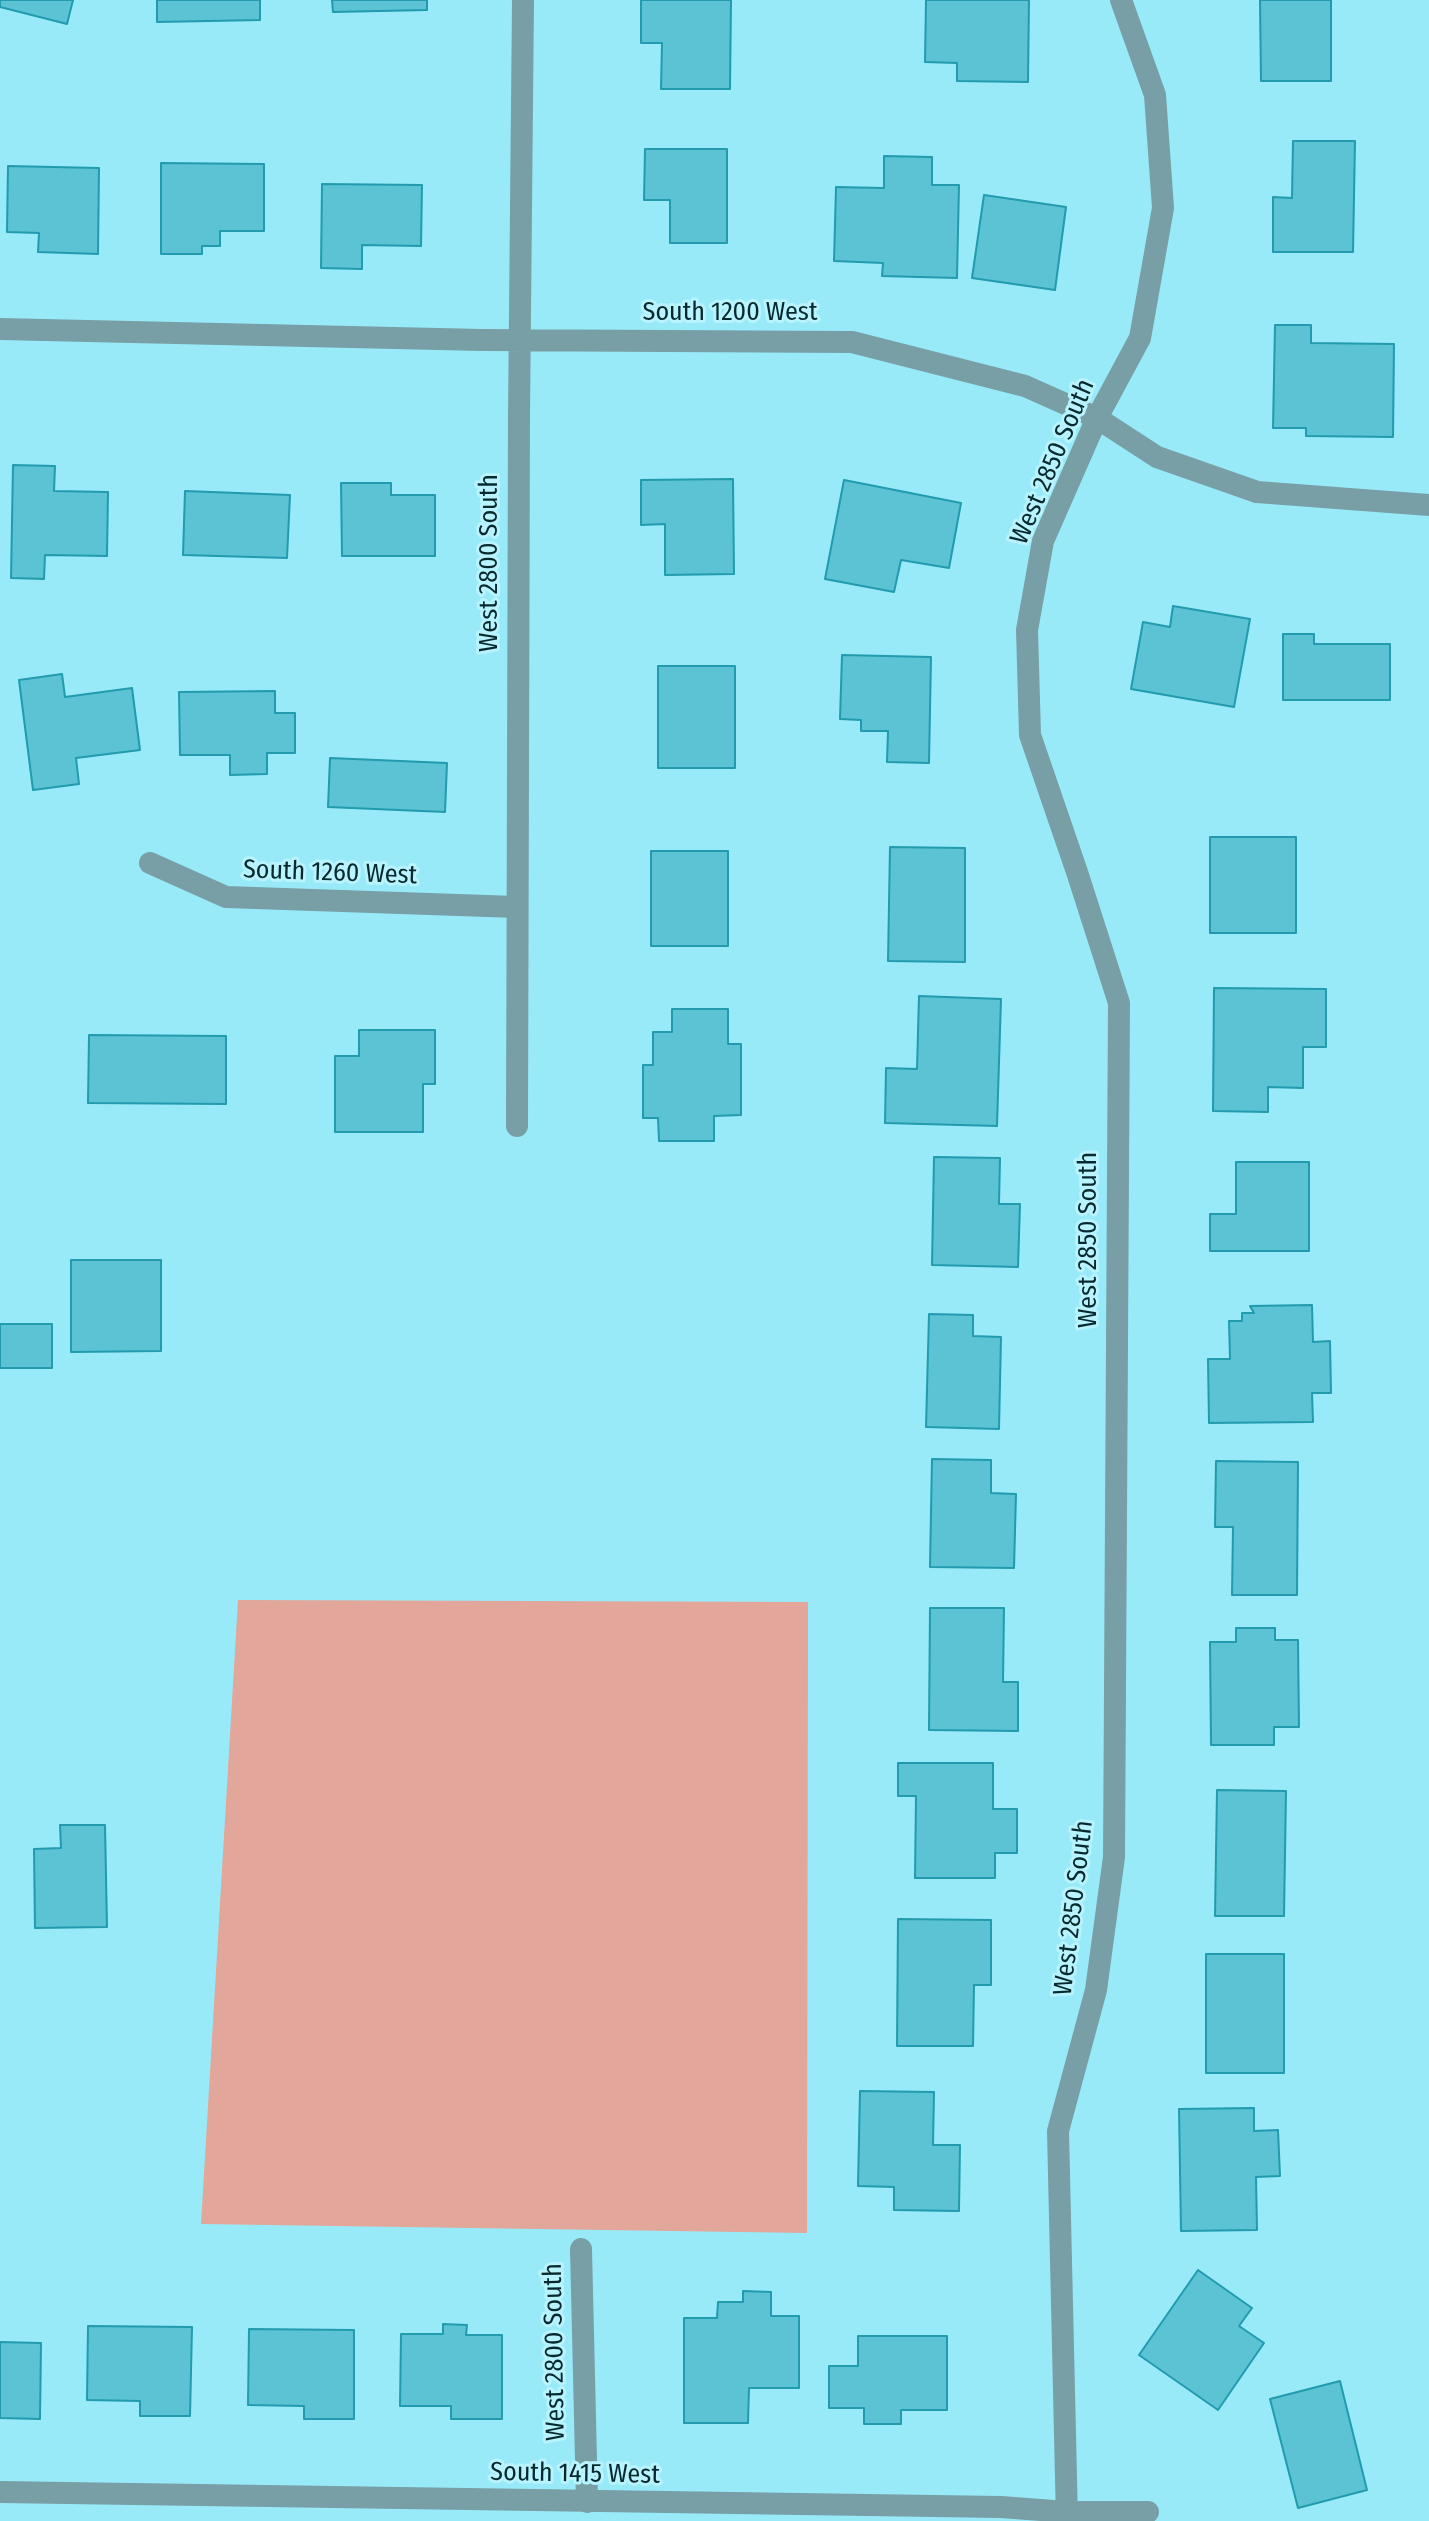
<!DOCTYPE html>
<style>
body{margin:0}
canvas{display:block;background:#98eaf9}
</style>
<canvas width="1429" height="2521"></canvas>
<script>
const c = document.querySelector('canvas').getContext('2d');
c.lineJoin = 'round';
function fill(path, color) { c.fillStyle = color; c.fill(path, 'evenodd'); }
function strokePath(path, color, width, dash) { c.strokeStyle = color; c.lineWidth = width; c.lineCap = dash ? 'butt' : 'round'; c.setLineDash(dash || []); c.stroke(path); }
function label(font, color, halo, rows, align = 'center') {
  c.font = font + ' "Fira Sans Condensed",sans-serif'; c.lineWidth = 6; c.setLineDash([]); c.textBaseline = 'middle'; c.strokeStyle = halo; c.fillStyle = color; for (const [text, x, y, turn = 0] of rows) {
    c.save(); c.translate(x, y); c.rotate((+turn || 0) * Math.PI / 180); c.textAlign = isNaN(turn) ? turn : align; if (halo) c.strokeText(text, 0, 0); c.fillText(text, 0, 0); c.restore();
  }
}
fill(new Path2D(`
 M238,1600L808,1602L807,2233L201,2224Z`), '#e3a69b');
const building = new Path2D(`
 M0,0H73L67,24L0,7Z
 M157,0H260V20L157,22Z
 M332,0H427V10L333,12Z
 M641,0H731L730,89H661L662,43H641Z
 M926,0H1029L1028,82L957,81V63L925,62Z
 M1260,0H1331V81H1261Z
 M1293,141H1355L1353,252H1273V197L1292,198Z
 M645,149H727V243H670V200H644Z
 M884,156L932,157V185H959L957,278L882,276L883,263L834,261L836,187L884,188Z
 M161,163L264,164V231H220V246H202V254H161Z
 M8,166L99,168L98,254L38,252L39,233L7,232Z
 M322,184L422,185L421,246L362,245V269L321,268Z
 M984,195L1066,207L1055,290L972,278Z
 M1275,325H1311V343L1394,344L1393,437L1306,436V428H1273Z
 M13,465L55,466L54,491L108,492L107,556L45,555L44,579L11,578Z
 M733,479L734,574L665,575V524L641,525V480Z
 M844,480L961,503L949,568L901,560L894,592L825,579Z
 M341,483H391V495H435V556H342Z
 M185,491L290,495L287,558L183,555Z
 M1173,606L1250,619L1234,707L1131,689L1143,622L1170,627Z
 M1283,634H1314V644H1390V700H1283Z
 M842,655L931,657L929,763L887,762L888,731H861V720L840,719Z
 M658,666H735V768H658Z
 M62,674L65,697L132,688L140,750L76,758L79,784L33,790L19,680Z
 M275,691V713H295V753H267V774L230,775V755H180L179,692Z
 M330,758L447,763L445,812L328,807Z
 M1210,837H1296V933H1210Z
 M890,847L965,848V962L888,961Z
 M651,851H728V946H651Z
 M1214,988L1326,989V1047H1303V1088L1268,1087V1112L1213,1111Z
 M919,996L1001,999L997,1126L885,1123L886,1068L917,1069Z
 M672,1009H728V1044H741V1115L714,1116V1141H659L658,1118H643V1065H653V1032H672Z
 M359,1030H435V1084H423V1132H335V1056H359Z
 M89,1035L226,1036V1104L88,1103Z
 M934,1157L1000,1158L999,1204H1020L1018,1267L932,1265Z
 M1236,1162H1309V1251H1210V1214H1236Z
 M71,1260H161V1351L71,1352Z
 M1312,1305L1313,1342L1330,1341L1331,1393H1312L1313,1422L1209,1423L1208,1359H1230L1229,1321H1242V1313H1254L1250,1306Z
 M929,1314L973,1315V1336L1001,1337L999,1429L926,1427Z
 M0,1324H52V1368H0Z
 M932,1459L991,1460V1493L1016,1494L1014,1568L930,1567Z
 M1216,1461L1298,1462L1297,1595H1232L1233,1527H1215Z
 M930,1608H1004L1003,1682H1018V1731L929,1730Z
 M1236,1628H1275V1640H1298L1299,1727H1274V1745H1211L1210,1642H1236Z
 M898,1763H993V1809H1017V1853H995V1878H915L916,1796H898Z
 M1217,1790L1286,1791L1284,1916H1215Z
 M60,1825H105L107,1927L35,1928L34,1849L61,1848Z
 M898,1919L991,1920V1985H974L973,2046H897Z
 M1206,1954H1284V2073H1206Z
 M860,2091L934,2092L933,2145H960L959,2211L894,2210V2187L858,2186Z
 M1254,2108V2131L1278,2130L1280,2176L1256,2177L1257,2230L1181,2231L1179,2109Z
 M1198,2270L1252,2308L1239,2326L1264,2343L1218,2410L1139,2355Z
 M743,2291L771,2292V2316H799V2388H749L748,2423H684V2318H717L718,2302H743Z
 M443,2324L467,2325L466,2335H502V2419H451V2406H400L401,2334H443Z
 M88,2326L192,2327L190,2416H140V2401L87,2400Z
 M249,2329L354,2330V2419H304V2406L248,2405Z
 M858,2336H947V2410H901V2424H864V2408H829V2366H858Z
 M0,2342L41,2343L40,2419L0,2418Z
 M1340,2381L1367,2490L1298,2508L1270,2399Z`);
fill(building, '#5cc3d4');
strokePath(building, '#219bad', 2);
strokePath(new Path2D(`
 M0,329L482,340L852,342L1025,386L1097,418L1157,457L1257,492L1429,505
 M150,863L226,897L516,907
 M517,1126L519,416L523,0
 M581,2249L587,2502
 M0,2492L1001,2507L1067,2512H1148
 M1067,2521L1058,2131L1096,1990L1114,1857L1119,1003L1077,872L1030,735L1027,630L1043,541L1097,418L1140,338L1163,208L1155,95L1121,0`), '#789fa6', 22);
label('26px', '#05292f', '#b8f3fe', [
 ["South 1200 West",730,313],
 ["West 2850 South",1053,462,-67],
 ["West 2800 South",490,563,-90],
 ["South 1260 West",330,873,2],
 ["West 2850 South",1089,1240,-90],
 ["West 2850 South",1074,1908,-83],
 ["West 2800 South",555,2352,-91],
 ["South 1415 West",575,2474,1]
]);
</script>
